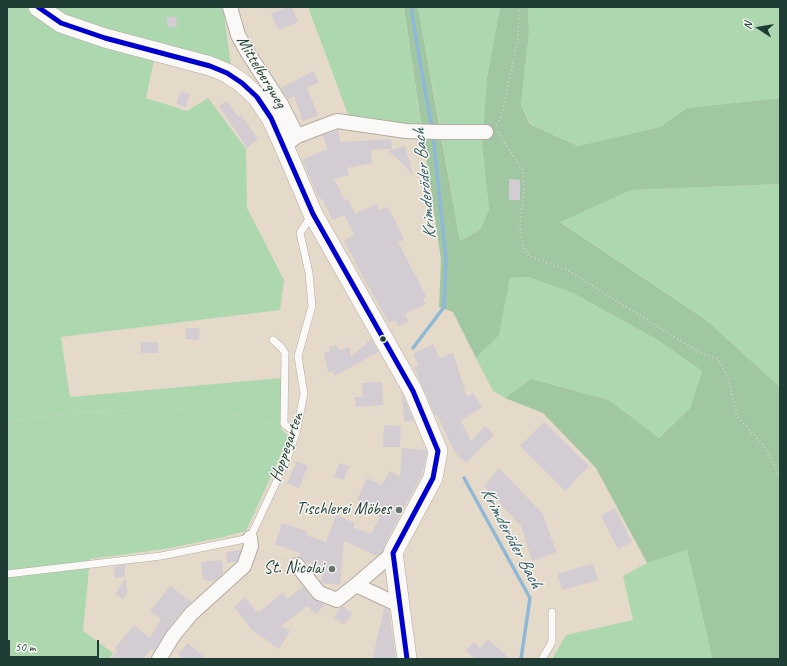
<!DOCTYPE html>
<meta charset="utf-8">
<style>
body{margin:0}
#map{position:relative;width:787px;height:666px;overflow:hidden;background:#e5dac9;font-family:Caveat,sans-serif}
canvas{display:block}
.frame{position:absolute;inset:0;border:8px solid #1f3d34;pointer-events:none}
.north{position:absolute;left:739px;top:8px;width:40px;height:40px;-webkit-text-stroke:3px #f6f6f2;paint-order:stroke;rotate:282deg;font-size:11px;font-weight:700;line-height:16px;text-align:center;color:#1f3d34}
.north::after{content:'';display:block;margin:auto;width:14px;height:18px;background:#1f3d34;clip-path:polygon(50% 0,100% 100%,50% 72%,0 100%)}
.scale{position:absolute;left:8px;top:640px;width:91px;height:18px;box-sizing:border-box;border:2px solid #1f3d34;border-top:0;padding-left:5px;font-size:12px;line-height:14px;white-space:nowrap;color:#1f3d34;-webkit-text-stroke:3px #f6f6f2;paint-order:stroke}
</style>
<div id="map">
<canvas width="787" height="666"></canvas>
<div class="frame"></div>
<div class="north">N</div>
<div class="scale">50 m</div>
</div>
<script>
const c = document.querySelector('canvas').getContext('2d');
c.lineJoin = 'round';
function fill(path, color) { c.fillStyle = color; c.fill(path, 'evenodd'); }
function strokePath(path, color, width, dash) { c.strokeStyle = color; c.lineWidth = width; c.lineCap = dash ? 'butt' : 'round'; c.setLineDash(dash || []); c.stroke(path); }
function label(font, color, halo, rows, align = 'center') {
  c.font = font + ' Caveat,sans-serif'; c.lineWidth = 3; c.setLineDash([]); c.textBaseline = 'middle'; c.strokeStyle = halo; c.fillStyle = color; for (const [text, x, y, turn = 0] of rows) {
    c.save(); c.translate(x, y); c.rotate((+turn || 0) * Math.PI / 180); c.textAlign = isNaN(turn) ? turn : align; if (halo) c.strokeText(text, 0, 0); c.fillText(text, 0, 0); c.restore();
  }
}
fill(new Path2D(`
 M7,7H223L234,88L217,77L154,60L146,98L187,111L208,98L246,149L247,208L284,280L280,310L61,337L70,397L281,378V429L289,437L246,531L219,538L165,549L90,559L83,631L113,653L109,659H7Z
 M308,7H404L421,126L350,120Z
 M418,7H500L487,77L482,146L489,209L480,230L460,241L439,121Z
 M528,7H780V98L687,108L660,127L578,146L531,124L521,105L529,32Z
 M780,184V387L706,320L559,221L631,190Z
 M528,277L573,293L656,339L702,371L690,408L659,438L609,400L531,379L505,398L493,391L476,358L499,334L510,278Z
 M687,550L710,648L712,659H552L566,635L633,620L623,576L647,563Z`), '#add8af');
fill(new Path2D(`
 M404,7H418L460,241L480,230L489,209L482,146L487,77L500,7H528L529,32L521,105L530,124L578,146L660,127L687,108L780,98V184L631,190L560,222L706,320L780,387V659H712L710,648L687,550L647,563L596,468L543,413L505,398L531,379L609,400L659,438L690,408L702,371L656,339L573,293L528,277L510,278L499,335L476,358L453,312L439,307L441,260Z`), '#a0c7a2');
strokePath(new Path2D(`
 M411,7L421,68L432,128
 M413,348L444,307L446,259L433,134
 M464,478L530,598L521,659`), '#8fb8d7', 3.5);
fill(new Path2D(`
 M287,7H292L298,22L278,30L271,14Z
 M175,16L178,26L169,28L166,18Z
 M313,71L319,82L307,88L318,115L303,121L294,96L288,99L281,88Z
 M181,91L190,94L186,107L176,104Z
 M227,101L238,117L241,115L258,139L256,140V141L247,148L219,106Z
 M338,130L341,142L391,139L392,149L371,150L372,163L347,168L349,175L334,179L345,201L348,199L355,214L377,204L379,210L388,207L404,239L398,242L404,253V254L426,296L423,298L426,304L405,314L409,321L398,327L395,320L389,323L354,261H355L344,241L354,235L344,215L333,220L322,199L321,200L319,196H318L302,160L327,149L323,135Z
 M405,146L413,175L399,160L388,151Z
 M509,179L520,180V200H509Z
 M186,328H200L199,340L185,339Z
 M371,339L378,352L335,376L333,373L336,371L328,372L324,353L330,351L329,347L338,345L339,350L349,347L351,357Z
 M141,342H158V353H141Z
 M433,344L440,358L453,353L467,397L473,393L482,407L461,421L471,441L485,426L494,435L466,463L455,453L437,415L435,416L433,411L414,367L419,365L413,354Z
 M382,382L383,405L356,407L355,397H363L362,383Z
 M402,395L403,396L414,421H404Z
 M544,422L589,466L565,491L520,446Z
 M384,425L401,426L400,447H383Z
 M402,448L426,450L427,452L422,474L388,538L383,551L377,556L344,541L340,585L322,583L321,582L323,568L306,562L303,559L299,557L300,553L275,544L282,523L307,531L306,535L326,542L336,515L355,523L353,527L371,534L380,517L369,511L371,507L357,500L367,478L382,485L390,471L400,477Z
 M297,461L308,466L299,488L287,483Z
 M339,463L349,466L344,480L334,477Z
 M499,468L543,514L556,552L532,561L521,526L484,486Z
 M615,508L632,542L618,549L601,516Z
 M241,550L237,561L227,563L226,552Z
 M222,560L223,573L216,580L208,581L203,579L201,562Z
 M593,564L598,580L562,590L557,574Z
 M125,565V577L115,578L114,567Z
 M126,578L127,593L123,599L115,594Z
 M170,586L192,602L184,609L166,631L154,651L151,649L143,659H111L117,651L115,648L134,625L150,638L161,619L150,611Z
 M303,587L313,599L325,605L316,614L307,606L281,626L290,631L279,649L252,630L234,607L245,597L258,613L282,593L287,599Z
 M343,606L352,614L344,625L334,617L340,608Z
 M384,608L389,610L396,659H377L373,657Z
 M488,639L510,659H475L466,650L474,642L480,648Z
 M188,643L206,659H184L178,654Z`), '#d3ccd2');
const lane = new Path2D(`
 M273,340L281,347L285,353L284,424L296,433
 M7,574L161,556L250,538L287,459L296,433L304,394L298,356L312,306L309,273L300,233L311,216
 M542,659L552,642V612`);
const street = new Path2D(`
 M230,7L238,35L248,53L281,104L297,136
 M284,146L297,136L337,121L406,131L438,132H486
 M297,565L319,593L337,600L356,585L401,606
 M356,585L393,553
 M159,659L173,636L191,614L244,566L251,546L250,538`);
const secondary = new Path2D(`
 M38,7L61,23L105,38L210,66L227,73L242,83L257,97L271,118L284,146L313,214L413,391L438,451L433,478L398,543L393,553L407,659`);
strokePath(lane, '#b0aca1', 8);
strokePath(street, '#b0aca1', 16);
strokePath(secondary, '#b0aca1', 20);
strokePath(new Path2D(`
 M497,125L503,110L518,39L519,7
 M498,132L523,171L524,190L520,223L523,248L529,256L567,270L700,353L718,359L728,378L737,416L764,446L780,477
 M7,422L84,412L155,410L220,411L256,420L275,426
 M263,551L287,560`), '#d1d1cc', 2, [1, 3]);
strokePath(lane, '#fbf9f7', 7);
strokePath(street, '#fbf9f7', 14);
strokePath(secondary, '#fbf9f7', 19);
strokePath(new Path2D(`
 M38,7L61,23L105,38L210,66L227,73L242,83L257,97L271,118L313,214L413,391L438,451L433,478L393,553L407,659`), '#0000cd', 5);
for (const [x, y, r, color] of [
 [383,339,3.5,"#1f3d34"],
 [399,510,4,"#647468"],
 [332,569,4,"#647468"]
]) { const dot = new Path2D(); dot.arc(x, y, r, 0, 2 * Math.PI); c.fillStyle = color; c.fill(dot); strokePath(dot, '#f6f6f2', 1.5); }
label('17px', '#1f3d34', '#f6f6f2', [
 ["Mittelbergweg",261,72,59],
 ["Hoppegarten",287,447,-71]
]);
label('17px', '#1f3d34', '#f6f6f2', [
 ["Tischlerei Möbes",391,510],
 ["St. Nicolai",324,569]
], 'right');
label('italic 18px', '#365e67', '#f6f6f2', [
 ["Krimderöder Bach",425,184,-96],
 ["Krimderöder Bach",511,538,62]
]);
</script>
